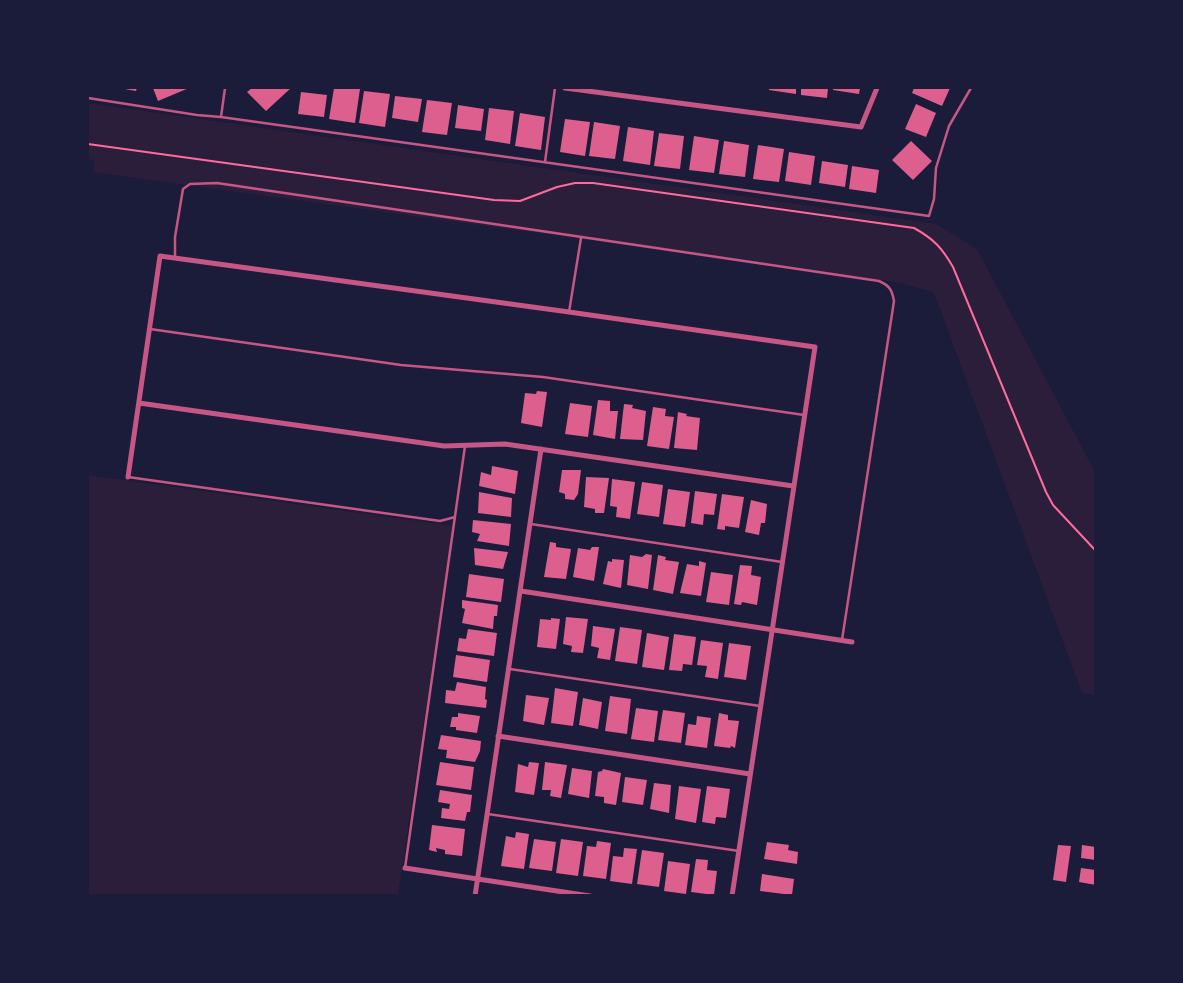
<!DOCTYPE html>
<style>
body{margin:0}
#map{position:relative;width:1183px;height:983px;overflow:hidden;background:#1b1b3a;font-family:"Nunito Sans",sans-serif}
canvas{display:block}
.frame{position:absolute;inset:0;border:89px solid #1b1b3a;pointer-events:none}
</style>
<div id="map">
<canvas width="1183" height="983"></canvas>
<div class="frame"></div>
</div>
<script>
const c = document.querySelector('canvas').getContext('2d');
c.lineJoin = 'round';
function fill(path, color) { c.fillStyle = color; c.fill(path, 'evenodd'); }
function strokePath(path, color, width, dash) { c.strokeStyle = color; c.lineWidth = width; c.lineCap = dash ? 'butt' : 'round'; c.setLineDash(dash || []); c.stroke(path); }
fill(new Path2D(`
 M88,103L936,224L977,249L1095,472V695L1082,693L934,293L902,283L93,172L94,160L88,159Z
 M88,475L453,526L398,895L88,896Z`), '#2a1e3b');
fill(new Path2D(`
 M119,88H137L136,91Z
 M153,88H189L158,101Z
 M252,88H291L266,111L247,92Z
 M334,88L360,89L355,123L329,119Z
 M769,88H796V94L769,90Z
 M801,88H828L827,98L801,95Z
 M833,88H860L859,94L833,90Z
 M914,88H950L942,106L912,93Z
 M364,91L390,94L385,127L359,123Z
 M301,92L327,95L324,117L298,114Z
 M395,96L422,99L418,122L392,118Z
 M427,100L452,103L447,135L422,132Z
 M916,104L936,113L926,137L905,129Z
 M458,105L484,109L481,131L455,128Z
 M489,108L514,111L510,144L485,140Z
 M520,113L545,117L541,150L515,146Z
 M565,119L590,122L585,156L560,152Z
 M594,122L620,126L615,159L589,156Z
 M628,127L654,131L650,165L623,161Z
 M659,133L684,136L680,169L654,166Z
 M694,136L719,140L714,173L689,170Z
 M724,141L749,145L745,177L719,174Z
 M911,141L932,161L913,180L892,160Z
 M758,145L784,149L779,182L753,179Z
 M789,152L815,156L811,185L785,181Z
 M822,161L848,165L845,187L819,183Z
 M852,166L879,170L876,193L849,189Z
 M537,391L547,392L542,427L521,423L525,393L536,394Z
 M598,400L610,401V411H618L615,439L593,435Z
 M570,403L592,406L588,437L565,434Z
 M624,404L633,405L632,408L646,411L643,440L620,439Z
 M653,407L666,409L665,416L674,417L669,449L647,446Z
 M678,412L687,414L686,416L700,418L697,450L674,448Z
 M492,466L518,471L515,494L479,486L481,472L491,475Z
 M562,470H581L578,494L574,500L565,499V494L559,492Z
 M586,477L609,478L604,513H595V509L584,507Z
 M612,479L635,482L630,519L616,517L617,507L610,506Z
 M642,482L663,485L659,517L637,514Z
 M668,489L690,492L685,527L663,524Z
 M695,491L717,494L714,515L704,514L703,525L691,523Z
 M479,492L512,498L511,517L478,513Z
 M722,494L744,497L739,528L725,526V530L717,529Z
 M751,500L767,504L765,523H761L759,535L745,532Z
 M473,520L511,524L509,546L477,541L480,534L472,532Z
 M550,542L556,543V547L571,549L566,579L544,577Z
 M592,547H599L594,581L573,577L578,548L590,550Z
 M474,548L508,552L503,569L475,565Z
 M646,554L652,555L648,589L627,585L630,555L642,557Z
 M658,555L666,557L665,560L679,562L673,594L653,590Z
 M612,559L624,560L621,588L603,584L608,561L612,562Z
 M699,561L706,563L701,596L680,593L687,564L699,566Z
 M740,565L752,566L751,575L761,577L757,605L742,602L741,605L734,604Z
 M711,572L733,575L729,605L706,602Z
 M469,574L504,579L501,602L466,597Z
 M462,600L498,605L497,616H494L493,629L462,623L465,609L462,608Z
 M566,617L588,619L583,653L571,652L572,646L563,644Z
 M551,618L560,619L556,649L537,647L540,619L551,620Z
 M593,626L615,629L610,660L597,658L599,648L591,646Z
 M620,627L642,630L637,664L615,661Z
 M468,629L497,633L494,656L457,651L459,638L466,639Z
 M647,633L669,637L664,670L642,667Z
 M674,634L696,637L692,665L683,664L682,671L669,670Z
 M701,640L723,643L718,679L705,677L707,666L697,665Z
 M729,643L751,646L746,680L724,677Z
 M456,655L490,660L487,682L453,677Z
 M457,682L486,687L485,699L487,700L486,708L445,703L446,690L455,691Z
 M555,688L578,692L573,726L551,723Z
 M526,695L549,698L544,725L523,721Z
 M610,696L631,699L627,734L605,731Z
 M583,698L602,702L598,729L579,725Z
 M636,708L658,711L654,742L631,739Z
 M663,710L685,713L681,743L658,740Z
 M458,713L480,716L477,733L456,730V727H450L452,717H458Z
 M719,713L728,715V720L739,721L735,748L731,746L730,748L714,746Z
 M697,716L711,718L707,748L685,745L688,724L696,725Z
 M441,735L481,741L480,751L475,762L446,758L447,750L438,749Z
 M440,762L474,767L471,790L436,785Z
 M529,762L539,763L534,795L515,792L518,764L528,767Z
 M545,762L567,765L561,798L550,796L551,790H542Z
 M572,768L592,771L589,798L568,794Z
 M603,769L621,773L616,805L604,803V797L595,796L598,772L602,771Z
 M625,777L647,780L643,805L622,802Z
 M654,783L671,785L669,813L650,809Z
 M679,786L701,789L696,823L675,819Z
 M707,786L730,789L726,818L716,817L715,824L702,822Z
 M440,790L472,795L470,812H467L465,821L441,818L442,808L449,809L450,804L438,802Z
 M432,825L465,829L462,856L445,854V850L436,848L437,852L429,850Z
 M516,832L529,834L524,869L501,866L506,836L515,838Z
 M534,839L556,842L552,871L529,868Z
 M561,839L583,842L578,876L556,873Z
 M597,841L611,843L606,879L583,876L587,846L596,847Z
 M767,842L789,845L788,850L798,852L797,864L764,859Z
 M1058,845L1071,846L1066,882L1053,880Z
 M1082,845L1096,847V860L1081,858Z
 M624,848L637,849L632,884L610,881L613,856L623,857Z
 M642,850L664,853L659,887L637,884Z
 M696,859L708,860L707,870L717,871L714,895L691,892Z
 M668,861L690,864L686,894L664,891Z
 M1081,868L1096,870V885L1079,882Z
 M762,874L794,879L792,895L760,891Z`), '#dd5f8e');
strokePath(new Path2D(`
 M88,144L494,200L520,201L557,187L575,183H593L914,228C934,239 942,248 953,267L1046,492L1053,505L1096,551`), '#ff6b9d', 2);
strokePath(new Path2D(`
 M225,88L221,117L929,216L934,199L936,168L949,126L971,88
 M88,98L197,115L221,117
 M545,162L555,88
 M175,258V237L183,189L190,184L217,183L879,281C890,286 892,290 894,301L842,640
 M569,312L581,238
 M150,329L401,365L543,377L804,415
 M128,477L440,521L455,517
 M531,524L782,562
 M510,669L760,706
 M488,814L739,851
 M405,868L465,446`), '#c65784', 2.5);
strokePath(new Path2D(`
 M565,88L861,127L877,88
 M139,403L444,446L505,444L793,486
 M128,477L160,256L569,312L815,347L732,896
 M521,591L852,642
 M498,736L750,774
 M405,868L590,896
 M475,896L541,449`), '#c65784', 5);
</script>
